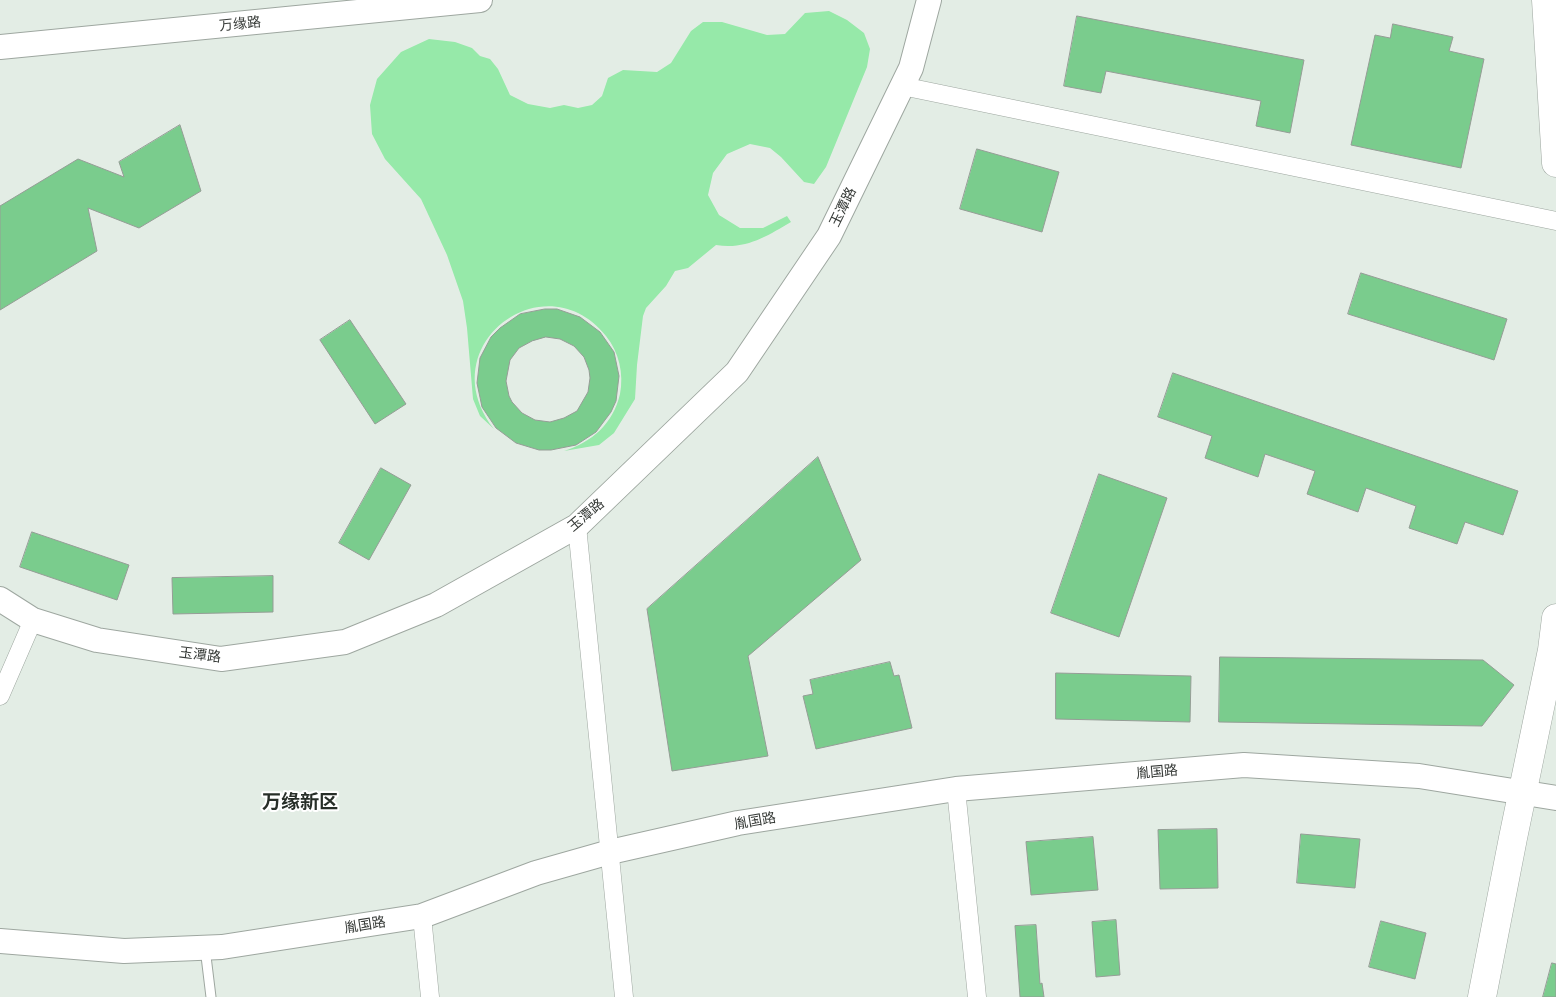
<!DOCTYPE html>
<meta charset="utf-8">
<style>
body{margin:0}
canvas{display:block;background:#e3ede5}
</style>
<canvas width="1556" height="997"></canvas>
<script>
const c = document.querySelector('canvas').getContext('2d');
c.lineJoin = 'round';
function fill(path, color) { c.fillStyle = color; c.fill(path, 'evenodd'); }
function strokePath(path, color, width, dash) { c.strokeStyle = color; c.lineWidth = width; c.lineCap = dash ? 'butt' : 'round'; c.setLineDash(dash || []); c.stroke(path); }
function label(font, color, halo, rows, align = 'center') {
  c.font = font + ' "Golos Text","Noto Sans SC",sans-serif'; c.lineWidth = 4; c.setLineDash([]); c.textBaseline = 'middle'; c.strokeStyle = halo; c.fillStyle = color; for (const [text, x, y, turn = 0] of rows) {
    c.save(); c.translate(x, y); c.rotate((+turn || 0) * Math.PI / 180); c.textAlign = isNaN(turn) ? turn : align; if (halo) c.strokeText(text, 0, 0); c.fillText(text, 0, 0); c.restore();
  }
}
fill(new Path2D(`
 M829,11L847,20L864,33L870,49L867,67L826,167L814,184L804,182L781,157L770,148L750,144L727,154L713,173L708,195L719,215L740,228H763L787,216L791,222C767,236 746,250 716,245L688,268L675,271L666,286L646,308L643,316L637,365L635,399L614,433L599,445L564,451C592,442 613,424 620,394C624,374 619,352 606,336C545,259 429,346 494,429L480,416L473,399L467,328L463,301L447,255L421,199L385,159L372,134L370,105L377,79L401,52L429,39L455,42L472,48L480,56L490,59L498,69L510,95L528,104L550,108L564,105L578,108L592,105L602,96L608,78L623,70L657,72L671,63L691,31L703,22H722L767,35L785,34L805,13Z`), '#96e9a9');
const building = new Path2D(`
 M1077,16L1304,60L1290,133L1256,126L1261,101L1106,71L1101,93L1064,86Z
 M1393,24L1453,37L1449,51L1484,59L1461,168L1351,145L1375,35L1390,38Z
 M180,125L201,191L139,228L88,208L97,251L0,310V206L78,159L124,177L119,162Z
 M977,149L1059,172L1042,232L960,209Z
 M1361,273L1507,319L1494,360L1348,314Z
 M545,309H557L580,317L600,332L614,352L619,376L616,401L611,412L596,432L576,445L551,450H539L516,443L496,428L482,407L477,383L480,358L491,337L500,328L520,314ZM546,337L560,339L574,346L584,357L589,370L590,378L588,392L577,411L564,418L550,422L535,420L522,413L512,402L509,396L506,381L510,360L519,348L532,341Z
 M350,320L406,404L375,424L320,340Z
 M1173,373L1518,491L1503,535L1465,522L1457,544L1409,528L1416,506L1366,488L1358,512L1307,494L1315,471L1265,454L1258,477L1205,458L1212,436L1158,417Z
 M818,457L861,560L748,656L768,756L672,771L647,609Z
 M381,468L411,485L369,560L339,543Z
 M1099,474L1167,498L1119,637L1051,613Z
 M32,532L129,565L117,600L20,567Z
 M273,576V612L173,614L172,578Z
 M1220,657L1483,660L1514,685L1482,726L1219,722Z
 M890,662L894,676L899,675L912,728L816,749L803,696L813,694L810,680Z
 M1056,673L1191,676L1190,722L1056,719Z
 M1217,829L1218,888L1160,889L1158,830Z
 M1301,834L1360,839L1355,888L1297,883Z
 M1093,837L1098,890L1031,895L1026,842Z
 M1116,920L1120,975L1096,977L1092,922Z
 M1381,921L1426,933L1415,979L1369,967Z
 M1036,925L1040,984L1042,983L1044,997H1020L1015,926Z
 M1552,963L1556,964V997H1543Z`);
fill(building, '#7acc8d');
strokePath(building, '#959d96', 1);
const lane = new Path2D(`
 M205,948L211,997`);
const street = new Path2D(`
 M902,86L1556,221
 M577,526L624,997
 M0,696L33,620
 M956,789L977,997
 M422,916L430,997`);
const secondary = new Path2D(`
 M0,47L480,0
 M0,599L33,620L97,640L221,659L345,642L436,605L577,526L737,372L829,236L911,68L929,0
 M0,941L124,951L222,947L422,916L536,873L610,852L738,823L956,789L1244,765L1419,776L1556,798`);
const primary = new Path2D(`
 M1546,0L1556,163
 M1482,997L1513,838L1552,650L1556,618`);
strokePath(lane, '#9ea7a0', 11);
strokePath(street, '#9ea7a0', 19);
strokePath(secondary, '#9ea7a0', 26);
strokePath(primary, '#9ea7a0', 29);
strokePath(lane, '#fff', 9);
strokePath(street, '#fff', 18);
strokePath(secondary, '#fff', 24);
strokePath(primary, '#fff', 28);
label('14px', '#383c39', '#fff', [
 ["万缘路",240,24,-6],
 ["玉潭路",843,207,-64],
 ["玉潭路",586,515,-40],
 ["玉潭路",200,655,7],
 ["胤国路",1157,772,-5],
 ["胤国路",755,821,-10],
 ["胤国路",365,925,-9]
]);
label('bold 19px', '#272e28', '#fff', [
 ["万缘新区",300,802]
]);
</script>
